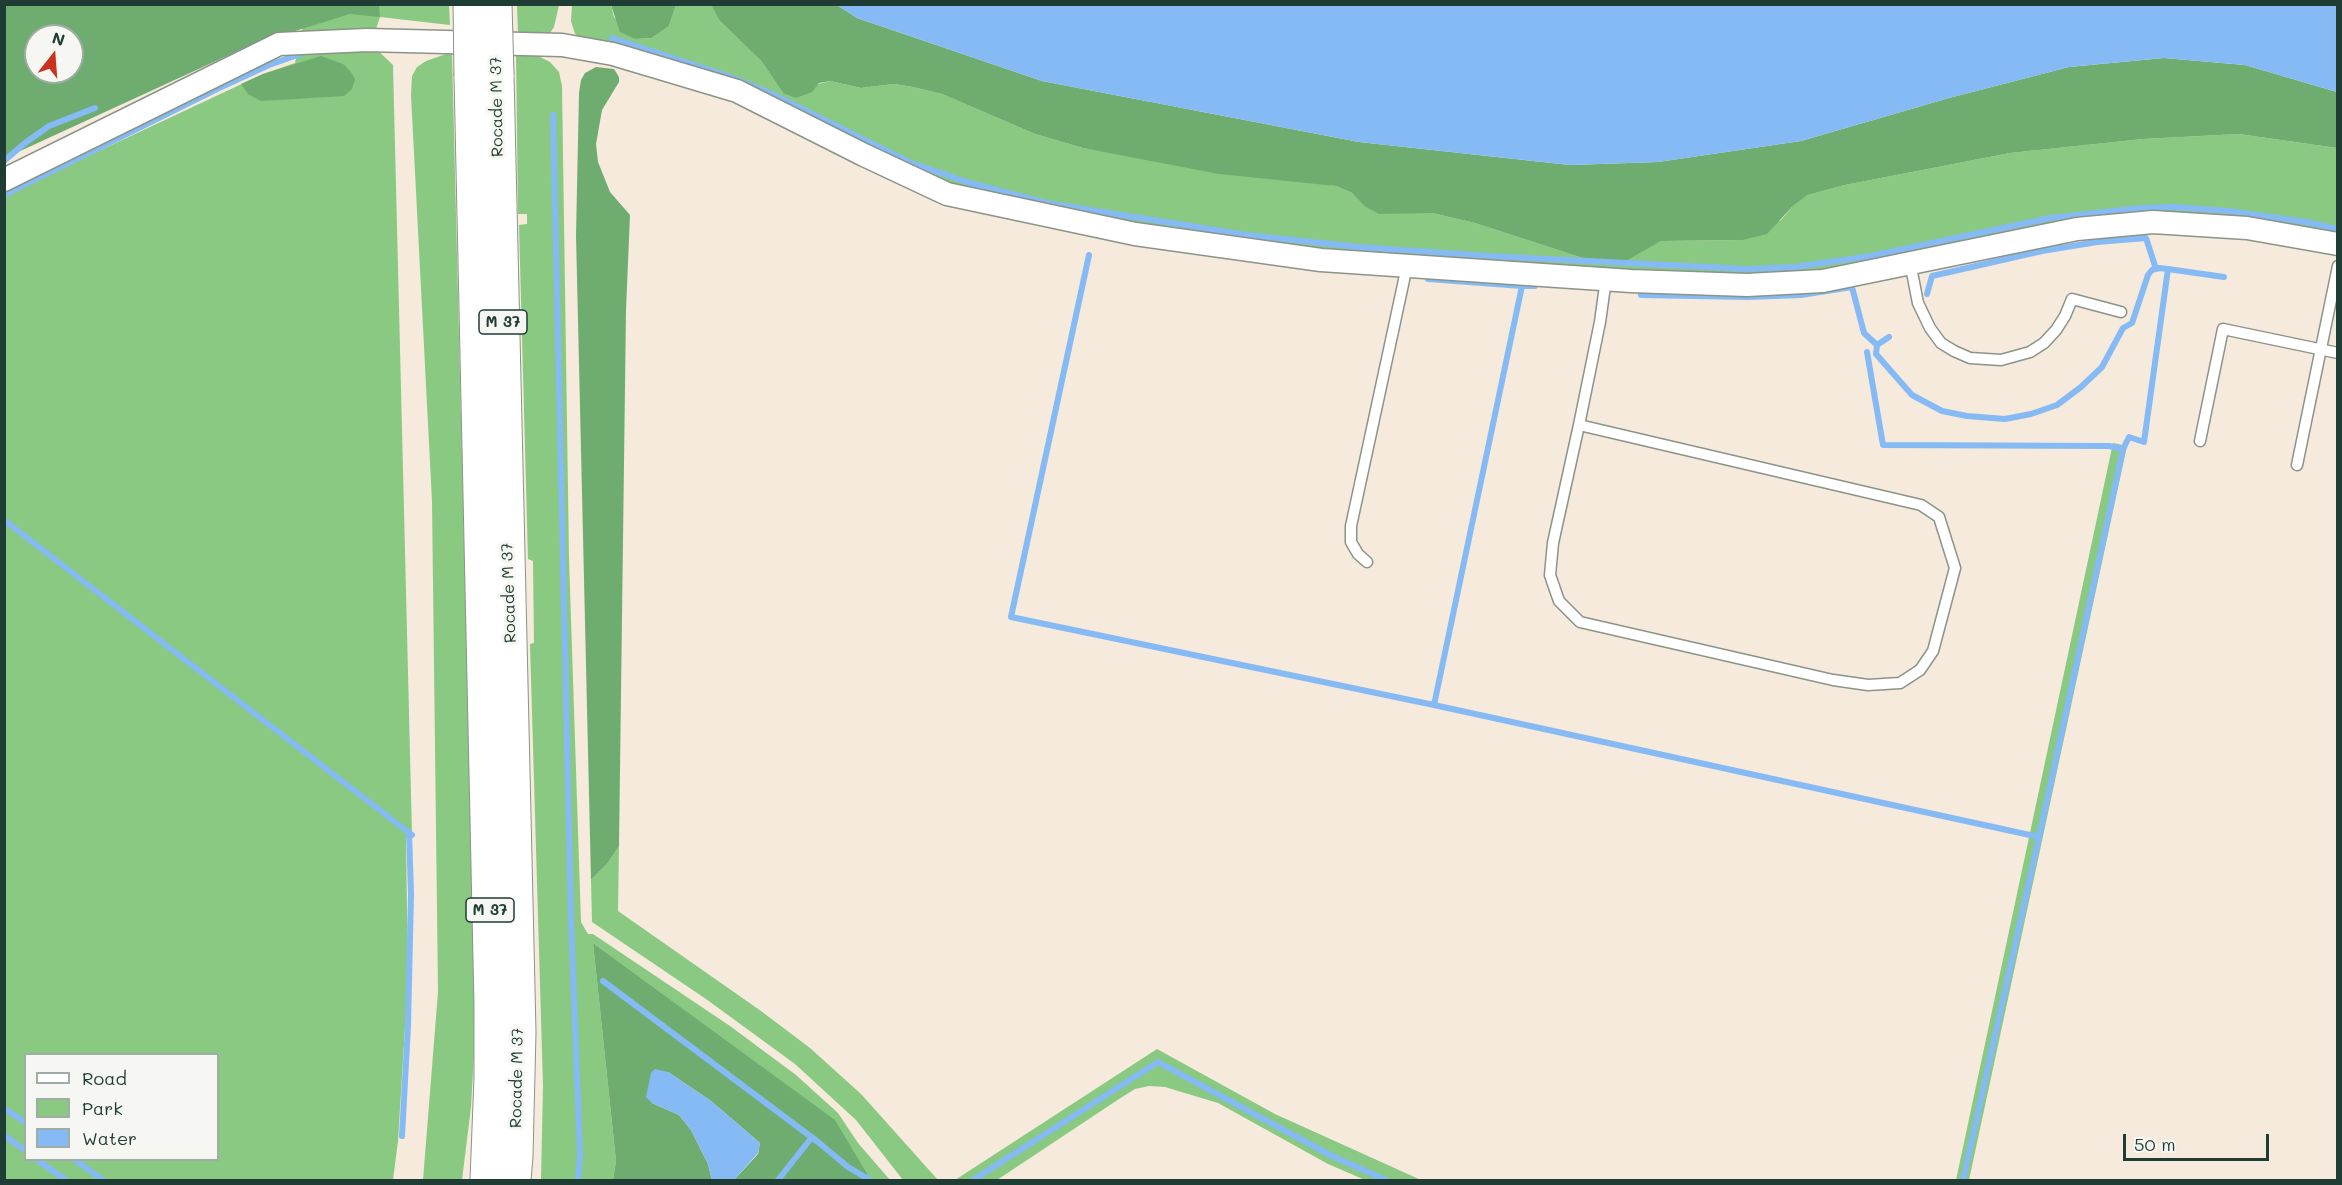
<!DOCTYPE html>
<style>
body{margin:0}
#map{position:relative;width:2342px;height:1185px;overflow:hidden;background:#f5eadb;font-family:Mali,sans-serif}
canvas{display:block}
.frame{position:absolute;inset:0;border:6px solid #1f3d34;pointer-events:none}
.legend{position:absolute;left:24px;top:1053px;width:195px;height:108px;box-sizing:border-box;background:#f6f6f2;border:2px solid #a0aca6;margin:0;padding:8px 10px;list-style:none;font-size:18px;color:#1f3d34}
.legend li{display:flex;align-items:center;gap:12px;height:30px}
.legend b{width:30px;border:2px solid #a0aca6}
.north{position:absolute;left:24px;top:24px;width:60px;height:60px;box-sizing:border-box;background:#f6f6f2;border:2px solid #a0aca6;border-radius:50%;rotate:17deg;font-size:16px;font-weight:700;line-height:24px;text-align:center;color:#1f3d34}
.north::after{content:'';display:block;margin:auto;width:21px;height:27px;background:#c8321e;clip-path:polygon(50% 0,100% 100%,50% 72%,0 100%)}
.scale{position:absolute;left:2123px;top:1134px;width:146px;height:27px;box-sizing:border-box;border:3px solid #1f3d34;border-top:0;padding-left:8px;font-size:18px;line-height:21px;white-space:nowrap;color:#1f3d34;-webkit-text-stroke:4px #f6f6f2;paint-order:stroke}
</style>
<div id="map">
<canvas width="2342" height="1185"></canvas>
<div class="frame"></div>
<ul class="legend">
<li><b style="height:8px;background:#fff"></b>Road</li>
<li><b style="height:16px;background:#89c981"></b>Park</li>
<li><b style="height:16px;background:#85baf4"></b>Water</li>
</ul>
<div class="north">N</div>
<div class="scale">50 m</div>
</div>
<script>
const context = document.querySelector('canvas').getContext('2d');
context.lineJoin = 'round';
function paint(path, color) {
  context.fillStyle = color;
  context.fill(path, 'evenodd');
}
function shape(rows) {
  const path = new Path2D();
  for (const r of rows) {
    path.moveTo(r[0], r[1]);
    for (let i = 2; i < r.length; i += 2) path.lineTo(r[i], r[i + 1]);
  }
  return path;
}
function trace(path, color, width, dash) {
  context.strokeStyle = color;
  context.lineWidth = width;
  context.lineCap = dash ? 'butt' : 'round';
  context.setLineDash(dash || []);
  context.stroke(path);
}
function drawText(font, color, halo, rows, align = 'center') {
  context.font = font + ' Mali,sans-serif';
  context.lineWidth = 6;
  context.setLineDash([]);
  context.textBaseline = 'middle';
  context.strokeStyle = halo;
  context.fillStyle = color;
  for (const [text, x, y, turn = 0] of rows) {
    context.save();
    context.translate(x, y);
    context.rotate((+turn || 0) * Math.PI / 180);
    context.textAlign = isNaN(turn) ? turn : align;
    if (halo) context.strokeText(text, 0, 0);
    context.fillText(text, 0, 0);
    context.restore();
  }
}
const green = shape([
 [311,5,449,5,450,25,380,17,371,44,393,65,412,835,412,842,406,838,408,979,398,1141,393,1180,5,1180,5,195,263,74,295,63,302,30],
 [26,1054,218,1054,218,1160,26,1160],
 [517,5,559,5,554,27,550,33,543,35,518,34],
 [572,5,611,5,614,17,635,39,652,38,669,26,676,5,711,5,719,20,762,62,783,93,830,81,861,88,894,84,913,87,942,94,1035,134,1083,148,1336,186,1352,193,1364,206,1406,212,1432,213,1475,223,1604,265,1661,241,1743,240,1781,220,1792,207,1806,195,1845,185,2010,153,2143,139,2239,134,2337,148,2337,235,2171,216,1826,273,1779,277,1330,256,1187,234,950,184,581,39,575,34,571,21],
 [452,52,474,947,474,1054,471,1107,462,1180,423,1180,438,992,432,501,411,95,412,76,417,67,426,61],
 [516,53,532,53,550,62,559,72,562,86,569,558,581,922,588,934,593,934,730,1026,796,1075,838,1113,858,1143,890,1180,871,1180,834,1120,593,943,616,1161,613,1180,541,1180,543,1086,530,644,534,643,533,561,528,559,519,225,527,224,527,214,518,214],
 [2113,443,2127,446,1969,1180,1956,1180],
 [619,846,618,911,761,1011,810,1048,861,1094,938,1180,903,1180,856,1120,795,1064,706,999,592,922,591,880,607,864],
 [1157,1049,1275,1114,1421,1180,1365,1180,1328,1164,1218,1103,1165,1087,1149,1086,1135,1089,1119,1099,997,1180,955,1180]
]);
const forest = shape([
 [5,5,379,5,380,17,350,14,253,44,5,158],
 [36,36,72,36,72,72,36,72],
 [611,5,611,4,676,5,669,26,652,38,635,39,620,32],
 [711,5,837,5,857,18,1042,81,1359,142,1570,165,1658,162,1801,141,1949,98,2069,67,2164,58,2245,65,2337,92,2337,148,2239,134,2143,139,2010,153,1845,185,1807,195,1792,207,1767,234,1743,240,1661,241,1622,263,1604,265,1475,223,1432,213,1379,214,1364,206,1352,193,1336,186,1219,174,1083,148,1035,134,942,94,913,87,894,84,861,88,830,81,819,83,812,92,796,98,783,93,762,62,719,20],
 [321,56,343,64,351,72,355,79,352,89,344,96,261,101,248,94,241,84,263,74],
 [596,67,614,69,619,77,619,82,602,110,596,144,598,162,610,192,630,215,626,310,619,846,607,864,591,880,576,235,579,93,581,80,585,73],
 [593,943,835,1120,871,1180,734,1180,758,1154,760,1143,711,1101,668,1072,652,1103,679,1115,691,1130,708,1164,712,1180,613,1180,616,1161]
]);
const water = shape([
 [837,5,2337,5,2337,92,2245,65,2164,58,2069,67,1949,98,1801,141,1658,162,1570,165,1359,142,1042,81,857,18],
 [655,1069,668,1072,711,1101,760,1143,758,1153,734,1180,712,1180,708,1164,691,1130,679,1115,652,1103,646,1097,651,1073]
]);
const stream = shape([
 [612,38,731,77,770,93,909,162,970,183,1047,203,1247,235,1359,247,1488,256,1747,269,1794,267,1871,256,2050,218,2141,208,2175,207,2229,211,2306,222,2338,229],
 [553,115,571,920,580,1155,578,1180],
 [4,161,25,143,49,126,95,108],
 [4,195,219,88,269,65,306,52],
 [1089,255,1011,617,1434,705,2039,837,1963,1180],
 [2168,269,2224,277],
 [1428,279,1522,286,1434,705],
 [1522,286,1535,286],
 [1927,294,1932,276,2042,251,2097,242,2146,238,2156,269],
 [1641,295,1748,297,1801,295,1852,287,1864,333,1877,345],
 [1889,337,1877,345,1876,354,1912,395,1942,411,1967,416,2005,419,2031,414,2057,405,2081,387,2102,367,2123,328,2132,323,2148,275,2152,270,2159,268,2168,269,2144,442,2129,437,2123,449,2039,837],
 [1867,352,1883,445,2109,446,2123,449],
 [4,520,412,835],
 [603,981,818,1142,848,1167,870,1180],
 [4,1108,26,1123],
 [4,1135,26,1151],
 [402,1136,408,1026,411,894,409,832],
 [37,1160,66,1180],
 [75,1160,103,1180],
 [778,1180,812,1137],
 [973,1180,1158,1062,1332,1156,1386,1180]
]);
const lane = shape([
 [1910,262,1918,303,1930,328,1941,343,1954,351,1970,358,2001,360,2030,352,2044,343,2056,330,2065,316,2072,299,2121,312],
 [1579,425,1921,505,1939,517,1955,568,1933,651,1920,670,1900,683,1868,685,1833,680,1580,622,1559,601,1550,575,1553,543,1579,425,1600,322,1606,279],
 [2200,441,2223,329,2338,353],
 [2297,465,2338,266],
 [1367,562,1358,554,1351,542,1351,526,1407,266]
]);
const street = shape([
 [4,180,279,44,367,40,562,45,613,54,737,91,864,155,947,194,1135,234,1321,260,1631,281,1747,285,1823,281,2077,229,2153,222,2247,228,2338,244]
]);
const highway = shape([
 [497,75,519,1032,516,1156,514,1180],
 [471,76,491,1005,491,1078,487,1180]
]);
const highwayBridge = shape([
 [470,4,471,76],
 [495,4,497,75]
]);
const shields = [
 [503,322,48],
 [490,910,48]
];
const shieldNames = [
 ["M 37",503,322],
 ["M 37",490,910]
];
const streetNames = [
 ["Rocade M 37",497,107,-91],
 ["Rocade M 37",509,593,-92],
 ["Rocade M 37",517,1078,-89]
];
paint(green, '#89c981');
paint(forest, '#6ead6f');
paint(water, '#85baf4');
trace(stream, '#85baf4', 6);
trace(lane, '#8a9488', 13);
trace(street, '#8a9488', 25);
trace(highway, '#8a9488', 35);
trace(lane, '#fff', 10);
trace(street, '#fff', 22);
trace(highway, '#fff', 33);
trace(highwayBridge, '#8a9488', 35, []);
trace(highwayBridge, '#fff', 33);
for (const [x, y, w] of shields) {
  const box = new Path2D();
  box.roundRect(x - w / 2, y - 12, w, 24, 4.5);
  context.fillStyle = '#f6f6f2';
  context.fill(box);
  trace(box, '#1f3d34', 1.5);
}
drawText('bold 15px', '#1f3d34', null, shieldNames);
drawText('16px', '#1f3d34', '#f6f6f2', streetNames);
</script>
